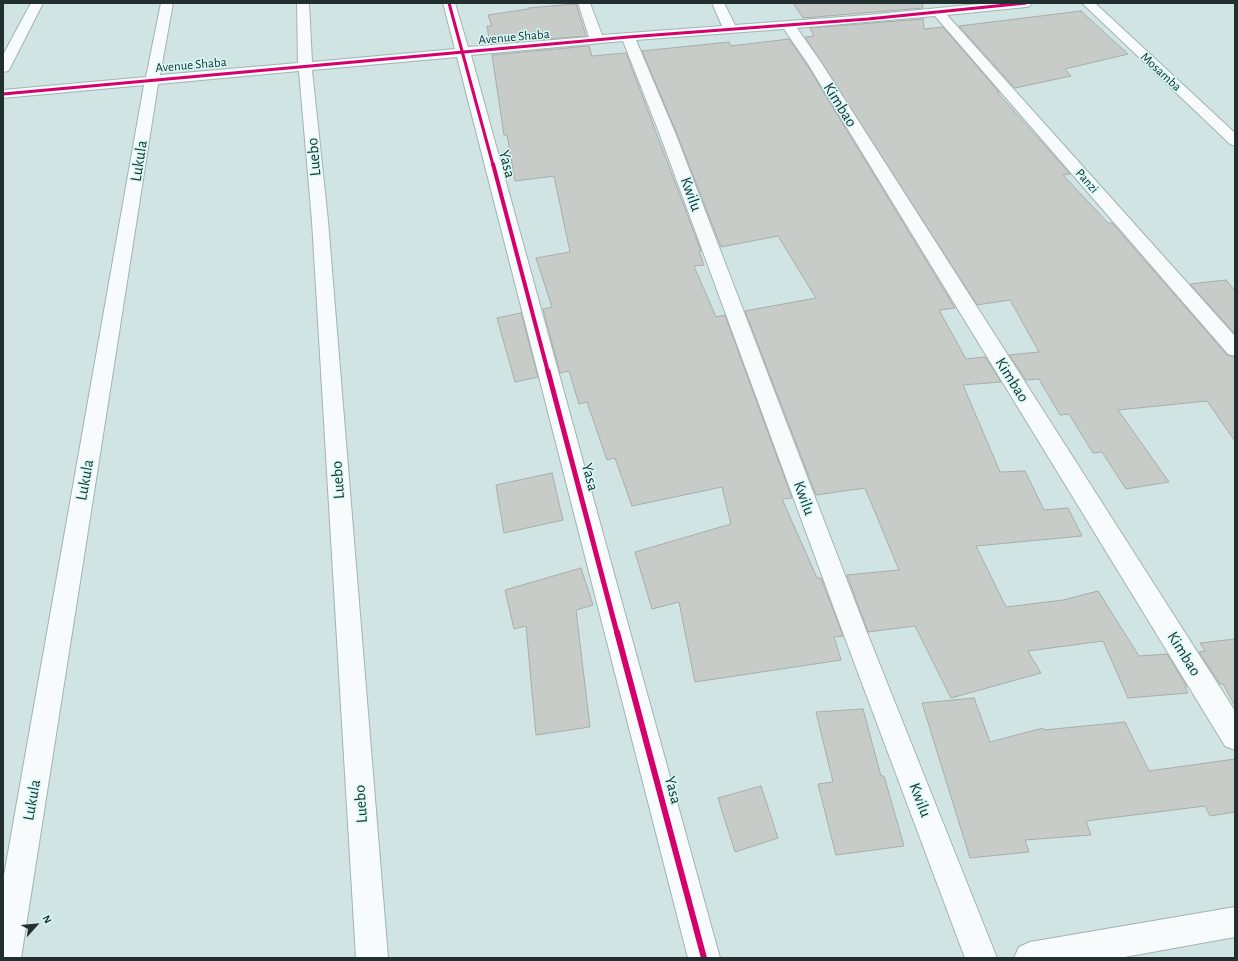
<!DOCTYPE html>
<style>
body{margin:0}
#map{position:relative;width:1238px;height:961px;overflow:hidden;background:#cfe4e3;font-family:"Alegreya Sans",sans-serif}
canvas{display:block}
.frame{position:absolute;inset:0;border:4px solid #21302f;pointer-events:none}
.north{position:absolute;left:16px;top:905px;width:40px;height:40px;-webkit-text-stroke:3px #d4faf8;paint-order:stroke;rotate:63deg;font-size:11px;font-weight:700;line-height:16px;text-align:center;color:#21302f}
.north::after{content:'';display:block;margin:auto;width:14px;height:18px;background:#21302f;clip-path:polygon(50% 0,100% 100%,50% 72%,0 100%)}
</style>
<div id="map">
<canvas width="1238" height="961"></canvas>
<div class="frame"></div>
<div class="north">N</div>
</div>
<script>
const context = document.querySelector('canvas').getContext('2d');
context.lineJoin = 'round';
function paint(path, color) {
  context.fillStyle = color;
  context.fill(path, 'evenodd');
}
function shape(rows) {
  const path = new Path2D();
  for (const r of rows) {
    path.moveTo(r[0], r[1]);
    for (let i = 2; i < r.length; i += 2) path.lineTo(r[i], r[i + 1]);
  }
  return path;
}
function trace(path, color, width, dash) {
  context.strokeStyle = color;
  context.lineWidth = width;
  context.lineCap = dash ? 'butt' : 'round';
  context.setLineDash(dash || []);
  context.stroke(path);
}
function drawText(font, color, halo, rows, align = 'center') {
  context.font = font + ' "Alegreya Sans",sans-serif';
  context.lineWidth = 3;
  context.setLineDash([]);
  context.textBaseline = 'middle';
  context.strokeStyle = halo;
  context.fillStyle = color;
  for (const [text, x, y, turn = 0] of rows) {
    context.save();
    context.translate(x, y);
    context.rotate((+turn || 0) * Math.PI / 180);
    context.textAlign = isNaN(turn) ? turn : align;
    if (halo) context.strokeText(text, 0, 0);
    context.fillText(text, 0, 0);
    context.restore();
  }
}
const building = shape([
 [793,3,922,3,923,8,803,18,793,3],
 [576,4,586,36,490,44,487,26,492,26,488,15,528,9,528,8,576,4],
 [1081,11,1128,54,1065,69,1071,76,1015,88,959,26,1081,11],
 [923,19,924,29,943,27,999,92,997,92,1070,174,1063,175,1108,223,1112,223,1227,355,1235,357,1235,441,1207,401,1118,410,1169,482,1126,489,1102,452,1093,453,1069,414,1060,415,1039,379,1026,380,1009,355,1039,352,1010,300,977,305,805,37,814,36,810,28,923,19],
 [789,39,807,65,955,308,939,310,966,359,985,357,1001,382,963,385,1000,472,1025,471,1044,510,1068,508,1082,536,976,546,1006,607,1063,600,1098,591,1139,656,1167,654,1187,687,1185,687,1188,693,1128,698,1103,641,1028,651,1041,673,951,698,915,626,868,632,847,575,899,570,865,488,816,495,745,311,816,298,778,236,721,247,677,134,642,51,729,42,731,46,789,39],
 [589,46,592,56,626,53,701,251,699,251,704,265,694,266,716,317,725,315,792,498,782,499,817,578,821,578,843,636,834,637,841,660,695,682,679,602,652,609,635,552,731,524,722,487,632,506,615,458,607,460,587,402,579,404,569,371,560,373,543,309,552,307,536,258,570,252,554,176,515,181,507,135,504,135,492,55,589,46],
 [1226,280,1235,291,1235,334,1190,284,1226,280],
 [521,313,538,377,515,382,497,318,521,313],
 [552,473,563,520,504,533,496,485,552,473],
 [581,568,593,605,576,610,590,727,536,735,526,626,514,629,505,590,581,568],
 [1235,639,1235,706,1223,684,1220,684,1199,652,1205,651,1200,643,1235,639],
 [974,698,990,742,1043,728,1044,730,1125,722,1149,771,1235,759,1235,812,1210,816,1205,806,1086,821,1091,835,1025,840,1029,852,970,858,922,703,974,698],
 [863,709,881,776,884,776,904,846,836,855,818,784,833,782,816,712,863,709],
 [761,786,778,838,735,852,718,798,761,786]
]);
const minor = shape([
 [31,3,43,3,10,68,8,71,3,72,3,55,31,3],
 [161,3,173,3,160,75,298,63,297,3,309,3,312,62,455,49,443,3,455,3,468,47,589,37,578,3,590,3,602,35,722,26,712,3,724,3,735,25,868,15,989,3,1032,3,1030,6,1026,7,947,15,1235,336,1235,356,1228,354,935,16,797,28,822,64,1235,711,1235,750,1225,746,808,64,784,29,636,40,676,135,866,630,997,958,965,958,842,630,660,135,623,41,471,55,720,958,688,958,457,57,312,70,328,221,388,958,356,958,312,221,299,71,158,84,21,958,3,958,3,881,144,85,3,98,3,90,146,77,161,3],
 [1082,3,1095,3,1235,133,1235,146,1230,144,1082,3],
 [1235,907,1235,937,1119,958,1014,958,1019,947,1030,942,1235,907]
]);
const cyclewayFar3 = shape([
 [449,3,493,165],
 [3,94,628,37,868,19,1026,3]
]);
const cyclewayFar2 = shape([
 [493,164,548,372]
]);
const cyclewayFar1 = shape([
 [548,371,617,633]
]);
const cycleway = shape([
 [617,632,704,958]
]);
const farStreetnames = [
 ["Avenue Shaba",514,37,-5],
 ["Avenue Shaba",191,65,-5],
 ["Mosamba",1161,72,43],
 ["Panzi",1087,181,49]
];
const streetNames = [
 ["Kimbao",840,105,58],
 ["Luebo",314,157,-95],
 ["Lukula",139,161,-81],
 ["Yasa",507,164,75],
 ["Kwilu",691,194,70],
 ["Kimbao",1012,380,58],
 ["Yasa",590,477,75],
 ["Lukula",85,480,-80],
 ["Luebo",338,480,-94],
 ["Kwilu",804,498,70],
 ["Kimbao",1184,654,58],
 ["Yasa",673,790,75],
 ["Lukula",32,800,-80],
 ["Kwilu",920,800,69],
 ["Luebo",361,804,-94]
];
paint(building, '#c7ccc8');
trace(building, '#a7ada8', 1);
trace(minor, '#a2b3b2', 2);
paint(minor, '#f8fbfb');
trace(cyclewayFar3, '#d6006c', 3);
trace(cyclewayFar2, '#d6006c', 4);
trace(cyclewayFar1, '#d6006c', 5);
trace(cycleway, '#d6006c', 6);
drawText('13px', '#21302f', '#d4faf8', farStreetnames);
drawText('16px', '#21302f', '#d4faf8', streetNames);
</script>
